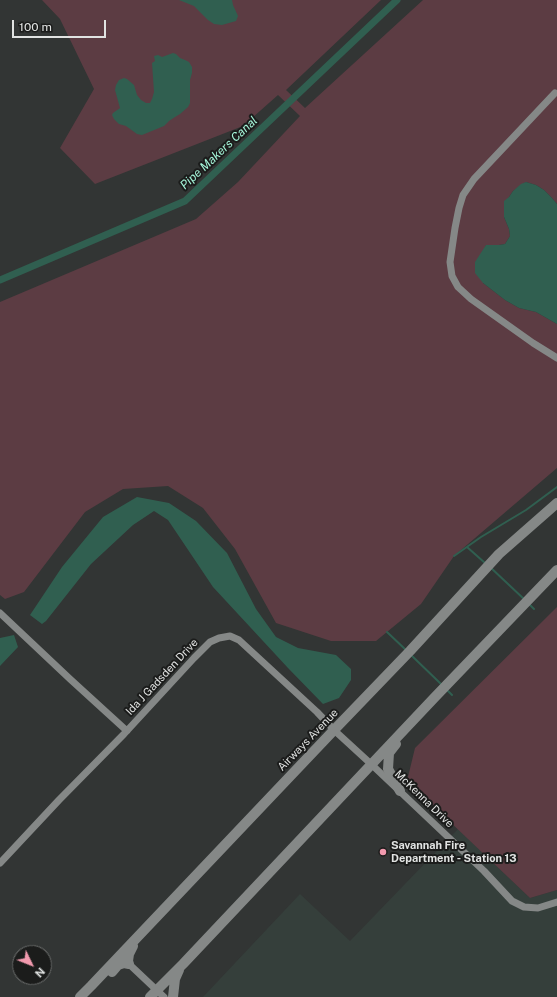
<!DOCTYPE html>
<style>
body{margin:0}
#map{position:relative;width:557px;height:997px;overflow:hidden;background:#323534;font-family:"Public Sans",sans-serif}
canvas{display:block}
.north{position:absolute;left:12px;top:945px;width:40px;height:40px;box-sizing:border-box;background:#1b1c1b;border:1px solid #6a6c6b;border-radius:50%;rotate:133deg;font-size:11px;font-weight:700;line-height:16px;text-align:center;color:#e1e3e2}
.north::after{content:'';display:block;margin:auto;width:14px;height:18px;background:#f29aae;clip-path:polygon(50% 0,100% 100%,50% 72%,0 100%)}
.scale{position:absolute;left:12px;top:20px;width:94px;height:18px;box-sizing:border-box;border:2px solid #e1e3e2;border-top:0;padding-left:5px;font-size:12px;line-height:14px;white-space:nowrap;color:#e1e3e2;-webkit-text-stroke:3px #1b1c1b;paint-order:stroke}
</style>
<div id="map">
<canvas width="557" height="997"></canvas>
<div class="north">N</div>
<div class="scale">100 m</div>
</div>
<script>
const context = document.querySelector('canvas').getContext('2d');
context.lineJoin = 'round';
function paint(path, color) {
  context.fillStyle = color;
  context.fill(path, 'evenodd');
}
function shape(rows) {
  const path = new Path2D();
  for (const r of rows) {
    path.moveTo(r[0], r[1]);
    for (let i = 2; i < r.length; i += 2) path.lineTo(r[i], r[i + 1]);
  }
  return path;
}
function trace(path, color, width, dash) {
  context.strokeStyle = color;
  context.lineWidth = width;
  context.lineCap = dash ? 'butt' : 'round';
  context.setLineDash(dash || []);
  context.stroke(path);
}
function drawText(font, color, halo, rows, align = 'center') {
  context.font = font + ' "Public Sans",sans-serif';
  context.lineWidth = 4;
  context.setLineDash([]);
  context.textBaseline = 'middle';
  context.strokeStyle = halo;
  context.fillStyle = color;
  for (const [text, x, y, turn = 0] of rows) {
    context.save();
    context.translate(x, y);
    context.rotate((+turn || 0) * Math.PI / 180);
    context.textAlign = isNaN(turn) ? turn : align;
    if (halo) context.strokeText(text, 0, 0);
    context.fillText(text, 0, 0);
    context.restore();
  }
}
const built = shape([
 [458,829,530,898,557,890,557,997,203,997,300,894,350,941]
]);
const green = shape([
 [42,0,381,0,286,90,305,108,423,0,557,0,557,204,552,198,544,190,536,185,526,182,513,191,509,197,504,217,509,229,510,236,505,244,499,245,486,245,483,283,505,300,519,308,536,312,557,324,557,468,454,556,421,604,376,641,331,641,276,623,235,549,203,508,168,486,123,489,85,512,24,592,5,599,0,595,0,302,196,219,238,182,300,116,278,95,243,126,95,184,60,148,94,89,60,19],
 [557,607,557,890,530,898,407,781,415,748]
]);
const water = shape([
 [179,0,232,0,233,5,238,16,236,21,222,25,214,24,208,20,194,6],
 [173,53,176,54,180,58,185,60,189,62,192,67,192,73,190,80,190,103,188,107,180,114,175,117,169,121,164,126,142,135,137,134,126,126,119,124,114,119,112,115,113,113,120,108,115,90,116,85,119,80,124,78,127,79,134,85,137,95,141,100,146,103,150,103,152,99,154,92,152,63,155,61,154,56,158,55,162,57],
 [526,182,536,185,544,190,552,198,557,204,557,324,536,312,519,308,505,300,483,283,475,273,475,262,486,245,499,245,505,244,510,236,509,229,504,217,504,201,509,197,513,191,521,184],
 [137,497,169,503,196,521,227,553,256,609,276,637,298,648,336,655,351,669,351,680,339,698,323,704,288,668,213,587,168,520,154,511,133,525,91,564,46,621,42,624,30,615,62,567,103,517],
 [14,635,18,647,0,666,0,638]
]);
const stream = shape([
 [467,547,485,563],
 [454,556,481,537,526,510,557,487],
 [490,567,525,600],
 [529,604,534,609],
 [387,632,407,651],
 [411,655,441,684],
 [446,689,452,695]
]);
const canal = shape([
 [0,280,185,201,397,0]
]);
const street = shape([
 [555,93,474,179,463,195,459,208,455,228,450,262,452,276,458,287,471,299,533,343,557,358],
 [0,613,70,679,127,731],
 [0,863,59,800,124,734,194,658,210,642,219,638,230,636,239,640,317,712,334,730,371,764,484,871,512,901,524,907,538,908,557,902],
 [129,964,164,997]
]);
const secondary = shape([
 [396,744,389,753,388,769,400,791],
 [112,972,118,965,124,963,129,964,128,961,129,954,133,946],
 [80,997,91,986,334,730,410,651,499,554,557,503],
 [150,997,183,964,435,697,557,570],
 [173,997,175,979,179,970]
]);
const markers = [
 [383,852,4,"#f29aae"]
];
const streetNames = [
 ["Ida J Gadsden Drive",162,677,-47],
 ["Airways Avenue",308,740,-46],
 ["McKenna Drive",424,799,44]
];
const poiNames = [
 ["Savannah Fire",391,846],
 ["Department - Station 13",391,859]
];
const waterNames = [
 ["Pipe Makers Canal",219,153,-43]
];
paint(built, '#353f3b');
paint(green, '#5c3c43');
paint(water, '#305f50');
trace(stream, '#305f50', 2);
trace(canal, '#305f50', 7);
trace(street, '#858887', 7);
trace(secondary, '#858887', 10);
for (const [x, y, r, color] of markers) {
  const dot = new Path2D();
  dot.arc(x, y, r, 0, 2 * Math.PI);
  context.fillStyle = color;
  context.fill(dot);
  trace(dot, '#1b1c1b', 1.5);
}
drawText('11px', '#e1e3e2', '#1b1c1b', streetNames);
drawText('bold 11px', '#e1e3e2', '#1b1c1b', poiNames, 'left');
drawText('italic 12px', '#a4f4d8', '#1b1c1b', waterNames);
</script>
